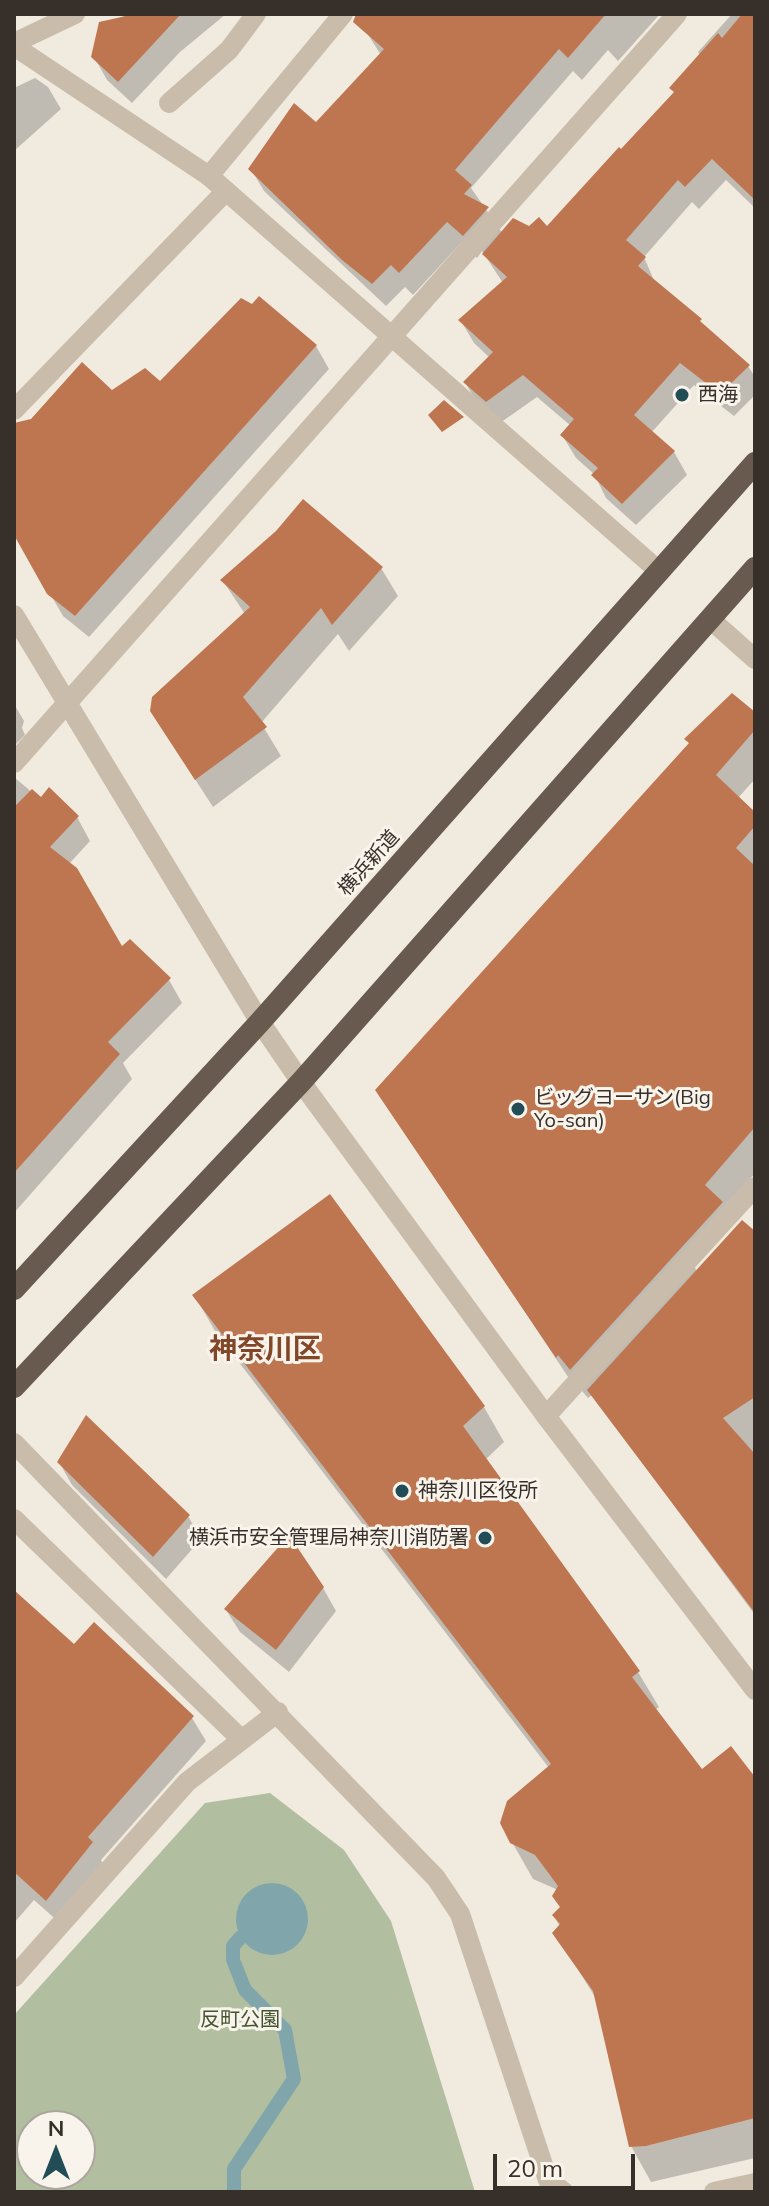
<!DOCTYPE html>
<meta charset="utf-8">
<style>
body{margin:0}
#map{position:relative;width:769px;height:2206px;overflow:hidden;background:#f1eadf;font-family:Mulish,sans-serif}
canvas{display:block}
.frame{position:absolute;inset:0;border:16px solid #372f2a;pointer-events:none}
.north{position:absolute;left:16px;top:2110px;width:80px;height:80px;box-sizing:border-box;background:#f9f4eb;border:2px solid #aba59e;border-radius:50%;rotate:0deg;font-size:22px;font-weight:700;line-height:32px;text-align:center;color:#372f2a}
.north::after{content:'';display:block;margin:auto;width:28px;height:36px;background:#224d56;clip-path:polygon(50% 0,100% 100%,50% 72%,0 100%)}
.scale{position:absolute;left:493px;top:2154px;width:142px;height:36px;box-sizing:border-box;border:4px solid #372f2a;border-top:0;padding-left:10px;font-size:24px;line-height:28px;white-space:nowrap;color:#372f2a;-webkit-text-stroke:6px #f9f4eb;paint-order:stroke}
</style>
<div id="map">
<canvas width="769" height="2206"></canvas>
<div class="frame"></div>
<div class="north">N</div>
<div class="scale">20 m</div>
</div>
<script>
const context = document.querySelector('canvas').getContext('2d');
context.lineJoin = 'round';
function paint(path, color) {
  context.fillStyle = color;
  context.fill(path, 'evenodd');
}
function shape(rows) {
  const path = new Path2D();
  for (const r of rows) {
    if (r.length === 3) {
      path.moveTo(r[0] + r[2], r[1]);
      path.arc(r[0], r[1], r[2], 0, 2 * Math.PI);
      continue;
    }
    path.moveTo(r[0], r[1]);
    for (let i = 2; i < r.length; i += 2) path.lineTo(r[i], r[i + 1]);
  }
  return path;
}
function trace(path, color, width, dash) {
  context.strokeStyle = color;
  context.lineWidth = width;
  context.lineCap = dash ? 'butt' : 'round';
  context.setLineDash(dash || []);
  context.stroke(path);
}
function drawText(font, color, halo, rows, align = 'center') {
  context.font = font + ' Mulish,"Noto Sans JP",sans-serif';
  context.lineWidth = 6;
  context.setLineDash([]);
  context.textBaseline = 'middle';
  context.strokeStyle = halo;
  context.fillStyle = color;
  for (const [text, x, y, turn = 0] of rows) {
    context.save();
    context.translate(x, y);
    context.rotate((+turn || 0) * Math.PI / 180);
    context.textAlign = isNaN(turn) ? turn : align;
    if (halo) context.strokeText(text, 0, 0);
    context.fillText(text, 0, 0);
    context.restore();
  }
}
const green = shape([
 [270,1793,344,1850,391,1921,475,2192,14,2192,14,2015,205,1803],
 [32,2126,80,2126,80,2174,32,2174]
]);
const water = shape([
 [272,1919,36]
]);
const shadow = shape([
 [122,14,226,14,180,52,132,103,107,80,94,57,124,19],
 [381,14,660,14,618,61,608,50,582,80,573,71,471,188,503,234,547,229,675,94,700,56,698,52,732,14,755,14,755,208,726,180,699,209,692,202,644,257,655,283,748,366,755,377,755,395,734,416,694,385,651,433,674,452,687,475,636,525,606,498,594,474,576,458,562,435,571,426,537,397,500,423,478,405,465,382,490,358,474,343,461,321,503,283,482,251,477,258,461,243,413,295,405,287,386,306,264,191,251,169,316,124,381,55,367,33],
 [35,78,48,87,61,109,14,151,14,88],
 [316,346,329,369,89,637,63,616,14,531,14,425,160,384],
 [381,568,398,596,349,651,338,634,261,723,281,756,213,807,169,739,245,614,223,581],
 [14,704,24,721,22,728,25,735,14,746],
 [755,715,755,779,738,798,755,814,755,1173,687,1254,698,1273,755,1234,755,1615,592,1395,588,1398,576,1384,574,1386,378,1090,690,745,687,739],
 [14,777,41,800,77,817,90,841,69,864,121,949,169,980,182,1003,123,1063,132,1079,14,1213],
 [195,1296,484,1407,504,1442,485,1460,638,1672,659,1707,655,1710,702,1772,755,1781,755,2158,651,2182,631,2146,597,2000,555,1933,560,1927,554,1916,561,1908,558,1890,533,1879,512,1842,549,1768,215,1331],
 [59,1462,188,1516,201,1539,166,1579,72,1485],
 [323,1588,336,1611,289,1672,240,1632,226,1610],
 [14,1593,74,1647,192,1718,206,1741,101,1860,105,1867,61,1924,34,1900,14,1923]
]);
const stream = shape([
 [234,2192,234,2169,294,2079,285,2030,245,1990,233,1960,233,1946,241,1937]
]);
const building = shape([
 [135,14,181,14,118,82,91,57,99,22],
 [356,14,606,14,568,58,559,49,455,170,472,185,464,194,489,207,463,236,447,222,399,273,391,265,372,284,342,260,248,169,294,103,316,122,384,49,353,22],
 [742,14,755,14,755,200,712,159,685,187,678,180,626,240,646,257,638,266,702,319,700,321,750,365,720,394,680,363,634,415,675,451,622,504,591,475,598,468,560,435,574,419,523,375,486,402,463,382,493,352,458,320,507,277,482,254,513,218,529,226,539,217,547,226,619,147,621,149,674,92,669,88,718,33,722,38],
 [259,296,317,345,75,616,47,594,14,535,14,423,31,419,82,362,112,390,145,368,160,381,241,298,252,304],
 [444,400,464,417,442,432,428,415],
 [303,499,383,567,332,625,321,608,243,697,267,727,195,780,150,711,152,697,250,607,220,580,276,531],
 [732,693,755,712,755,730,716,775,755,812,755,826,736,848,755,866,755,1127,705,1185,723,1202,570,1370,558,1355,556,1358,375,1090,689,743,684,739],
 [49,787,79,816,50,847,77,868,122,946,130,939,171,978,108,1042,120,1054,14,1173,14,807,32,789,41,797],
 [330,1194,485,1406,463,1426,640,1671,632,1677,702,1769,731,1746,755,1777,755,2118,646,2146,629,2147,593,1991,552,1933,560,1924,552,1915,560,1907,552,1896,558,1886,535,1855,510,1843,500,1823,507,1801,551,1764,192,1295],
 [742,1220,755,1231,755,1397,723,1418,755,1454,755,1613,587,1390],
 [86,1415,190,1515,153,1557,57,1462],
 [289,1535,324,1587,276,1650,224,1609],
 [14,1590,74,1644,94,1622,194,1716,88,1837,93,1842,46,1901,14,1872]
]);
const pedestrian = shape([
 [169,103,229,50,256,14]
]);
const minor = shape([
 [14,43,75,14],
 [209,176,343,14],
 [14,410,226,191],
 [710,619,755,659],
 [546,1416,755,1187],
 [14,1443,436,1878,460,1914,548,2180,564,2192],
 [14,1519,242,1740],
 [14,1977,187,1782,278,1712],
 [714,2192,755,2183]
]);
const tertiary = shape([
 [14,46,209,176,660,572],
 [14,615,260,1022,301,1082,546,1416,755,1690],
 [14,763,677,14]
]);
const trunk = shape([
 [14,1289,260,1022,755,463],
 [14,1387,301,1082,755,568]
]);
const markers = [
 [682,395,8,"#224d56"],
 [518,1109,8,"#224d56"],
 [402,1491,8,"#224d56"],
 [485,1538,8,"#224d56"]
];
const poiNames = [
 ["西海",698,395],
 ["ビッグヨーサン(Big",534,1098],
 ["Yo-san)",534,1121],
 ["神奈川区役所",418,1491],
 ["横浜市安全管理局神奈川消防署",469,1538,"right"]
];
const streetNames = [
 ["横浜新道",369,863,-48]
];
const parkNames = [
 ["反町公園",240,2020]
];
const districtNames = [
 ["神奈川区",265,1350]
];
paint(green, '#b1bfa0');
paint(water, '#80a6ac');
paint(shadow, '#0003');
trace(stream, '#80a6ac', 14);
paint(building, '#be7650');
trace(pedestrian, '#c9bcab', 20);
trace(minor, '#c9bcab', 20);
trace(tertiary, '#c9bcab', 20);
trace(trunk, '#685a4f', 22);
for (const [x, y, r, color] of markers) {
  const dot = new Path2D();
  dot.arc(x, y, r, 0, 2 * Math.PI);
  context.fillStyle = color;
  context.fill(dot);
  trace(dot, '#f9f4eb', 3);
}
drawText('20px', '#372f2a', '#f9f4eb', poiNames, 'left');
drawText('20px', '#372f2a', '#f9f4eb', streetNames);
drawText('20px', '#43542f', '#f9f4eb', parkNames);
drawText('bold 28px', '#814728', '#f9f4eb', districtNames);
</script>
